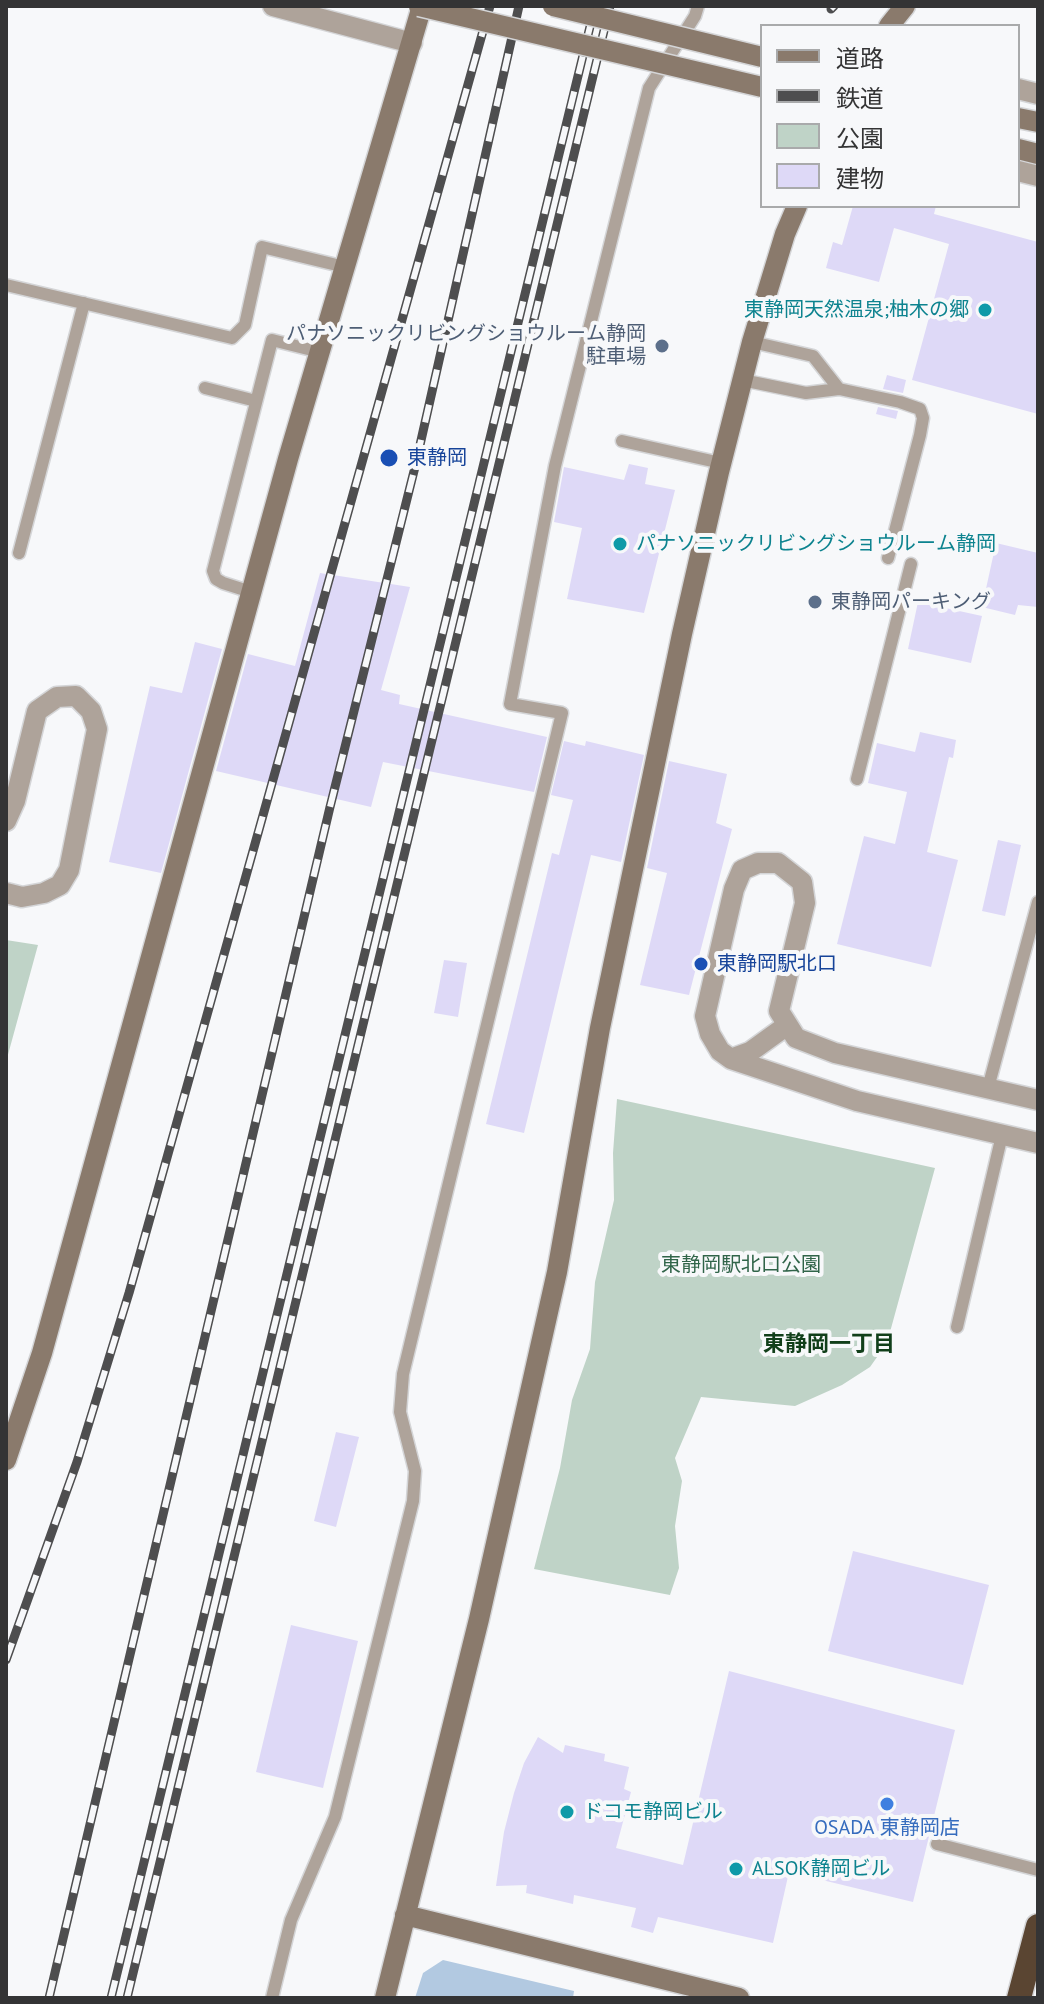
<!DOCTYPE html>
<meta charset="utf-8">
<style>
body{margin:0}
#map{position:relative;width:1044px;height:2004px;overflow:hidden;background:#f7f8fa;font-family:"PT Sans","Noto Sans JP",sans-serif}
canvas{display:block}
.frame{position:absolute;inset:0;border:8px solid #343435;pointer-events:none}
.legend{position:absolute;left:760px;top:24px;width:260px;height:184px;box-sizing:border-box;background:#f7f8fa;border:2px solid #a9aaab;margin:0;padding:10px 14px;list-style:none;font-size:24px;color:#343435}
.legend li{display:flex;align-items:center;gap:16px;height:40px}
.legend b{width:40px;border:2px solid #a9aaab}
</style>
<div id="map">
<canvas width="1044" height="2004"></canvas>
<div class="frame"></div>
<ul class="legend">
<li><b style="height:10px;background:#8a7a6c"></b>道路</li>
<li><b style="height:10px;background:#4e4e4f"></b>鉄道</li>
<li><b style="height:22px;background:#bfd3c7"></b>公園</li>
<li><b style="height:22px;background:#ded9f7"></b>建物</li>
</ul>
</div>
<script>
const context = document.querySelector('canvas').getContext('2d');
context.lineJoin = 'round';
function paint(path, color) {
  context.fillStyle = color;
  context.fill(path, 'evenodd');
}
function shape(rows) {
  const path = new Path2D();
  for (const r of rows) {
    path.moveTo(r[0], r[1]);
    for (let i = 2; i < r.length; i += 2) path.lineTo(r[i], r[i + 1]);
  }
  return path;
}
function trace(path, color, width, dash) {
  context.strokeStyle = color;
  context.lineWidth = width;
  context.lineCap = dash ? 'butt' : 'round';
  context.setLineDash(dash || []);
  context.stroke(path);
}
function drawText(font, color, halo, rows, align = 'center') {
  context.font = font + ' "PT Sans","Noto Sans JP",sans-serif';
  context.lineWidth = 8;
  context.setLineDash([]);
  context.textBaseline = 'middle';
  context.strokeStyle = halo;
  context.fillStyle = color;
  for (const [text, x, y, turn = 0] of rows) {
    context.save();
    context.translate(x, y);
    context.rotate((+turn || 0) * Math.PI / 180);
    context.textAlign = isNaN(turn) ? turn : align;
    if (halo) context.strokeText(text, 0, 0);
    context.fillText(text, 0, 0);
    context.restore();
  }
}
const green = shape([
 [6,940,38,945,6,1062],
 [617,1099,935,1168,887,1343,870,1367,842,1385,795,1406,701,1397,675,1458,682,1481,675,1526,679,1568,670,1595,534,1569,560,1468,572,1400,590,1349,595,1282,614,1200,613,1153]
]);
const water = shape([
 [443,1960,574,1991,573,1998,415,1998,423,1973]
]);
const building = shape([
 [853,206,936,206,934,214,1038,242,1038,414,912,380,949,244,894,228,879,282,826,268,833,242,842,245],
 [887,375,906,380,903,393,883,389],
 [878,407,898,411,896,419,876,414],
 [629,464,648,468,645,484,675,490,644,613,567,599,582,528,554,522,564,467,624,480],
 [996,543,1038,553,1038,607,1018,605,1015,615,982,607],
 [320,573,410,587,381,690,400,695,399,704,547,737,534,792,383,762,371,807,216,771,248,654,295,666],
 [918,602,982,616,971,663,908,649],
 [195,642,222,649,161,873,109,862,150,686,182,693],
 [920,732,956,740,953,758,949,757,927,852,958,860,931,967,837,944,864,836,895,844,907,792,868,783,877,743,915,752],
 [564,741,585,746,586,741,644,755,621,862,591,855,524,1133,486,1124,552,853,559,855,573,800,551,795],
 [669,761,727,774,716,823,732,829,689,995,640,985,667,873,647,868],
 [998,840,1021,845,1005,916,982,911],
 [444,960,467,963,458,1017,434,1013],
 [336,1432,359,1437,336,1527,314,1521],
 [853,1551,989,1585,963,1685,828,1651],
 [291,1625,358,1641,323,1788,256,1772],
 [729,1671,955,1730,913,1902,789,1872,773,1943,658,1917,653,1933,631,1927,636,1908,574,1895,573,1904,526,1893,527,1885,496,1886,504,1832,514,1793,524,1763,538,1737,563,1753,565,1745,605,1754,604,1761,629,1767,624,1789,631,1792,616,1848,683,1865]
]);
const lane = shape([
 [6,285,232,338,245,325,262,247,345,267],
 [752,342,813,356,839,389],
 [742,380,806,393,839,389,900,402,920,409,923,418,920,435,888,558],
 [205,388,256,401],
 [622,441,721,463],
 [19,553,84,303],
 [251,592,223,583,216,579,213,571,272,340,320,352],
 [857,779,911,564],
 [988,1088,1038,902],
 [957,1327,1002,1135],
 [937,1844,1038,1870],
 [272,1998,291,1920,335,1817,413,1501,415,1471,400,1412,403,1374,562,713,510,704,555,466,649,88,695,16,698,6]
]);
const street = shape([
 [273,6,412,43],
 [1018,89,1038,94],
 [1018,171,1038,176],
 [6,821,15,801,37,711,57,697,76,696,91,711,97,729,69,870,60,885,44,893,22,897,6,893],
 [731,1059,750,1052,786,1026],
 [1038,1100,835,1053,796,1038,779,1011,805,903,802,882,778,863,758,863,742,870,734,889,705,1016,710,1034,720,1051,731,1059,857,1101,1038,1143]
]);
const secondary = shape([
 [889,26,905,6],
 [1018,118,1038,122],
 [1018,149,1038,154],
 [6,1460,42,1353,288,459,422,6],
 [405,1915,739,1998],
 [385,1998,479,1619,557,1272,600,1028,682,634,719,472,752,342,785,234,797,206]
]);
const highway = shape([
 [1019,1998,1038,1926]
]);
const rail = shape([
 [831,9,834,6],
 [6,1660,77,1462,129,1293,490,6],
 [49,1998,330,807,415,467,519,6],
 [111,1998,595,6],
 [127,1998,610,6]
]);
const secondaryBridge = shape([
 [419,6,762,87],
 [553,6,762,57]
]);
const markers = [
 [985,310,8,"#0f9aa8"],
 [662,346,8,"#5c6f8a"],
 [389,458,10,"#1a4fb4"],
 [620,544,8,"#0f9aa8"],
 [815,602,8,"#5c6f8a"],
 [701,964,8,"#1a4fb4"],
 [887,1804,8,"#3f7fe0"],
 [567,1812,8,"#0f9aa8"],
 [736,1869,8,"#0f9aa8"]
];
const cultureNames = [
 ["東静岡天然温泉;柚木の郷",969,310,"right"],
 ["パナソニックリビングショウルーム静岡",636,544],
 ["ドコモ静岡ビル",583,1812],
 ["ALSOK静岡ビル",752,1869]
];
const serviceNames = [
 ["パナソニックリビングショウルーム静岡",646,334],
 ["駐車場",646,357],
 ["東静岡パーキング",831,602,"left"]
];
const transitNames = [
 ["東静岡",407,458],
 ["東静岡駅北口",717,964]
];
const parkNames = [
 ["東静岡駅北口公園",741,1265]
];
const shopNames = [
 ["OSADA 東静岡店",887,1828]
];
const neighbourhoodNames = [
 ["東静岡一丁目",829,1345]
];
paint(green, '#bfd3c7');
paint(water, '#b2c9e1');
paint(building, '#ded9f7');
trace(lane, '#d4d5d7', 15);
trace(street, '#d4d5d7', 23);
trace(secondary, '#d4d5d7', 23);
trace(highway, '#d4d5d7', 27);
trace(lane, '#aea39a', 12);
trace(street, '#aea39a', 20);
trace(secondary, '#8a7a6c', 20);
trace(highway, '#5a4532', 24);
trace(rail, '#4e4e4f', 9);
trace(rail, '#f7f8fa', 6, [18]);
trace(secondaryBridge, '#d4d5d7', 23, []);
trace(secondaryBridge, '#8a7a6c', 20);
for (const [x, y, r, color] of markers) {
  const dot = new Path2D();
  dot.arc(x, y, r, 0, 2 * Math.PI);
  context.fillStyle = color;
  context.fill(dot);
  trace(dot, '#f7f8fa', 3);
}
drawText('20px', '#0d838f', '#f7f8fa', cultureNames, 'left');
drawText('20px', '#4e5e75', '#f7f8fa', serviceNames, 'right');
drawText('20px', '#164399', '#f7f8fa', transitNames, 'left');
drawText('20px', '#306449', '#f7f8fa', parkNames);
drawText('20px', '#366cbe', '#f7f8fa', shopNames);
drawText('bold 22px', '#113f1a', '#f7f8fa', neighbourhoodNames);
</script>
